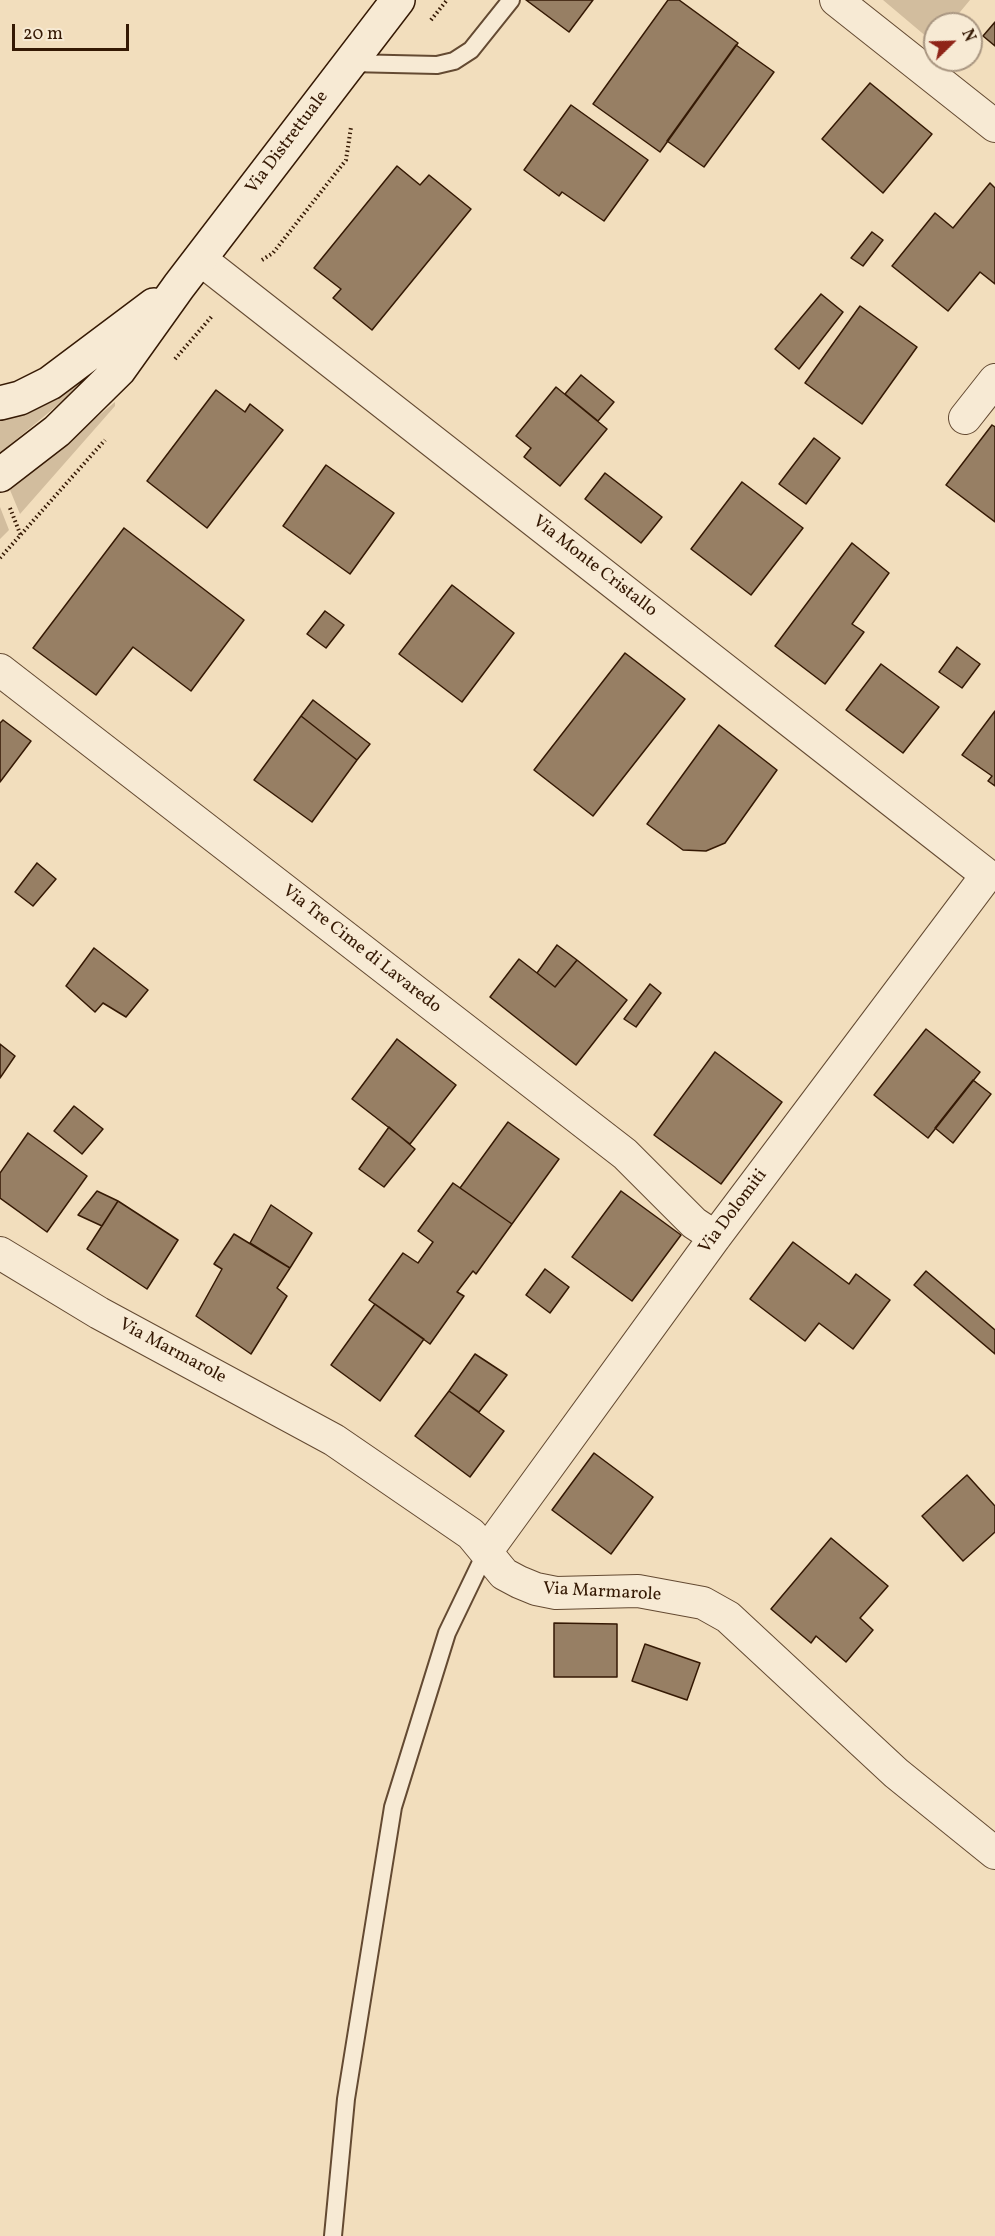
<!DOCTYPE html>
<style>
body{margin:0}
#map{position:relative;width:995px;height:2236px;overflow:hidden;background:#f2debd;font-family:Vollkorn,serif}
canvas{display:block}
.north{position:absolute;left:923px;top:12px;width:60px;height:60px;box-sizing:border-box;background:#f7ead4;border:2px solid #a99681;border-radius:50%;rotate:67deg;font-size:16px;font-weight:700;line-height:24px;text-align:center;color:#351904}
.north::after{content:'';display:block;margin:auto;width:21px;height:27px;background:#8f2418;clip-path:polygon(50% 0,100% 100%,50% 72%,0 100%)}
.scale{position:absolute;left:12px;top:24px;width:117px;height:27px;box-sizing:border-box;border:3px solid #351904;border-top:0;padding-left:8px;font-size:18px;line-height:21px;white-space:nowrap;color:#351904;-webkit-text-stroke:4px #f7ead4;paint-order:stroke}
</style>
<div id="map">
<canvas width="995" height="2236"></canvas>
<div class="north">N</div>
<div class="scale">20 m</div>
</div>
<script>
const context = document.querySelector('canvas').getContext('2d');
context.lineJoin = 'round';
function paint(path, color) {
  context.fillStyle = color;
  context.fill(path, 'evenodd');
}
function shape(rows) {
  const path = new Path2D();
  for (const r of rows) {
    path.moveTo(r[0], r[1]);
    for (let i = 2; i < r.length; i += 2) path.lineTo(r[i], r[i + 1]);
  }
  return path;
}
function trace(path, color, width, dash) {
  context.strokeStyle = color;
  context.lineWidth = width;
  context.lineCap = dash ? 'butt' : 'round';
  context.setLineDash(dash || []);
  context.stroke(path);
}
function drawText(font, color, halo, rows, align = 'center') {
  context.font = font + ' Vollkorn,serif';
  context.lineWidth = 6;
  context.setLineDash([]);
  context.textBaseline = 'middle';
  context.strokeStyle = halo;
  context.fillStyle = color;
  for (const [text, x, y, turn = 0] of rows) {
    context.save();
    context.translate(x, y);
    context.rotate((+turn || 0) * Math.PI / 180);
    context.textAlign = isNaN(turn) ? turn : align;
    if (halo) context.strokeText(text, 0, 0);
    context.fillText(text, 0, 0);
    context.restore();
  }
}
const green = shape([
 [883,0,970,0,950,24,935,24,934,43],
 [80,380,83,380,83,384,0,453,0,421,35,409],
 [115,402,115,406,20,514,10,490],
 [0,507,9,530,0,539]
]);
const building = shape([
 [526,0,593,0,569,32,526,0],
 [668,0,679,0,738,43,660,152,593,104,668,0],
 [995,22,995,46,983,36,995,22],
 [736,45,774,72,704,167,667,141,736,45],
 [870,83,932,134,883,193,822,139,870,83],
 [571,105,648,160,604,221,562,192,559,196,524,170,571,105],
 [397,166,420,185,429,175,471,209,372,330,333,298,341,289,314,268,397,166],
 [990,183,995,188,995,284,980,272,948,311,892,266,935,213,953,228,990,183],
 [872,232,883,240,863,266,851,258,872,232],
 [821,294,843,312,799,369,775,349,821,294],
 [860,306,917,347,862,424,805,383,860,306],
 [581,375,614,402,598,421,565,394,581,375],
 [556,387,607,429,560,486,524,457,531,448,516,436,556,387],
 [216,390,245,412,250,404,283,430,207,528,147,481,216,390],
 [992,425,995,427,995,522,946,485,992,425],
 [814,438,840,458,806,504,779,484,814,438],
 [326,465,394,513,350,574,283,526,326,465],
 [605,473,662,517,641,543,585,499,605,473],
 [742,482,803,528,751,595,691,549,742,482],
 [124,528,244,620,191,691,133,647,96,695,33,648,124,528],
 [852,543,889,573,852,624,864,632,825,684,775,646,852,543],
 [452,585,514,633,462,702,399,654,452,585],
 [325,611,344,625,326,648,307,634,325,611],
 [957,647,980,664,962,688,939,672,957,647],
 [625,653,685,699,593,816,534,770,625,653],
 [881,664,939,707,903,753,846,710,881,664],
 [313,700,370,744,357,760,301,716,313,700],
 [995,711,995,786,988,781,992,776,962,755,995,711],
 [301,716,357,760,312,822,254,780,301,716],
 [3,720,31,741,0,782,0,723,3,720],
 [719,725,777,770,725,843,706,851,683,850,647,824,719,725],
 [37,863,56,879,33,906,15,892,37,863],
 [557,945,577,960,555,987,537,973,557,945],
 [94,948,148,990,126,1017,103,1003,95,1012,66,986,94,948],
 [519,959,555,987,577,960,627,1000,576,1065,490,997,519,959],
 [650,984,661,993,636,1027,624,1019,650,984],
 [926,1029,980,1072,928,1138,874,1095,926,1029],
 [397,1039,456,1085,410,1144,352,1099,397,1039],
 [0,1044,15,1056,0,1078,0,1044],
 [715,1052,782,1102,721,1184,654,1135,715,1052],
 [973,1080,991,1094,953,1143,935,1128,973,1080],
 [74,1106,103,1129,82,1154,54,1131,74,1106],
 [508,1122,559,1159,512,1224,460,1188,508,1122],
 [389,1127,415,1149,384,1187,359,1169,389,1127],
 [28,1133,87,1176,47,1232,0,1198,0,1173,28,1133],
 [453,1183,512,1224,476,1274,473,1271,457,1292,464,1296,430,1344,369,1300,403,1253,418,1263,433,1242,418,1231,453,1183],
 [97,1191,118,1201,102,1226,78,1215,97,1191],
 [621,1191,681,1235,632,1301,572,1257,621,1191],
 [118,1201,178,1240,147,1289,87,1249,118,1201],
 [271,1205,312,1233,290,1268,250,1243,271,1205],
 [234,1234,290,1268,277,1288,287,1296,251,1354,196,1316,222,1269,214,1264,234,1234],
 [793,1242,849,1284,856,1274,890,1300,853,1349,819,1323,805,1341,750,1299,793,1242],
 [545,1269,569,1287,550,1313,526,1295,545,1269],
 [926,1271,995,1330,995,1354,914,1285,926,1271],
 [375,1304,424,1339,380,1401,331,1365,375,1304],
 [475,1354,507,1375,479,1412,449,1391,475,1354],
 [449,1391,504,1431,470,1477,415,1436,449,1391],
 [594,1453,653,1497,611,1554,552,1510,594,1453],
 [967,1475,995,1506,995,1532,963,1561,922,1516,967,1475],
 [831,1538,888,1586,860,1618,873,1630,846,1662,816,1636,811,1643,771,1609,831,1538],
 [554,1623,617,1624,617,1677,554,1677,554,1623],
 [645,1644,700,1663,687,1700,632,1681,645,1644]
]);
const path = shape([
 [431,20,447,0],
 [262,260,273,253,346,160,351,127],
 [175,359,213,315],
 [10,508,21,536],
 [0,558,105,440]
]);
const service = shape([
 [349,63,437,65,454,61,471,50,511,0],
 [333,2236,346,2099,393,1807,447,1633,486,1552]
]);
const minor = shape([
 [836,0,995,126],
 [200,259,987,875,715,1237,486,1552],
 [965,418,995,380],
 [0,670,625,1154,694,1223,715,1237],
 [0,1253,99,1313,334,1440,471,1534,504,1574,519,1582,536,1589,556,1593,638,1591,703,1603,728,1617,896,1773,995,1853]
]);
const secondary = shape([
 [0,403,20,398,50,383,154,305],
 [0,475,57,431,119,370,179,286,398,0]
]);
const streetNames = [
 ["Via Distrettuale",288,143,-53],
 ["Via Monte Cristallo",594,567,38],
 ["Via Tre Cime di Lavaredo",361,950,38],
 ["Via Dolomiti",734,1212,-53],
 ["Via Marmarole",172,1352,28],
 ["Via Marmarole",602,1593,3]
];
paint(green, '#d2bd9e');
paint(building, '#977f64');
trace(building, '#351904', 1.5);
trace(service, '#644a32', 20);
trace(minor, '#644a32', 34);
trace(secondary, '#351904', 36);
trace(path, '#351904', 4, [1.5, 3]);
trace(service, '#f7ead4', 16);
trace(minor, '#f7ead4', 32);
trace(secondary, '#f7ead4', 33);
drawText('18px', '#351904', '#f7ead4', streetNames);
</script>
